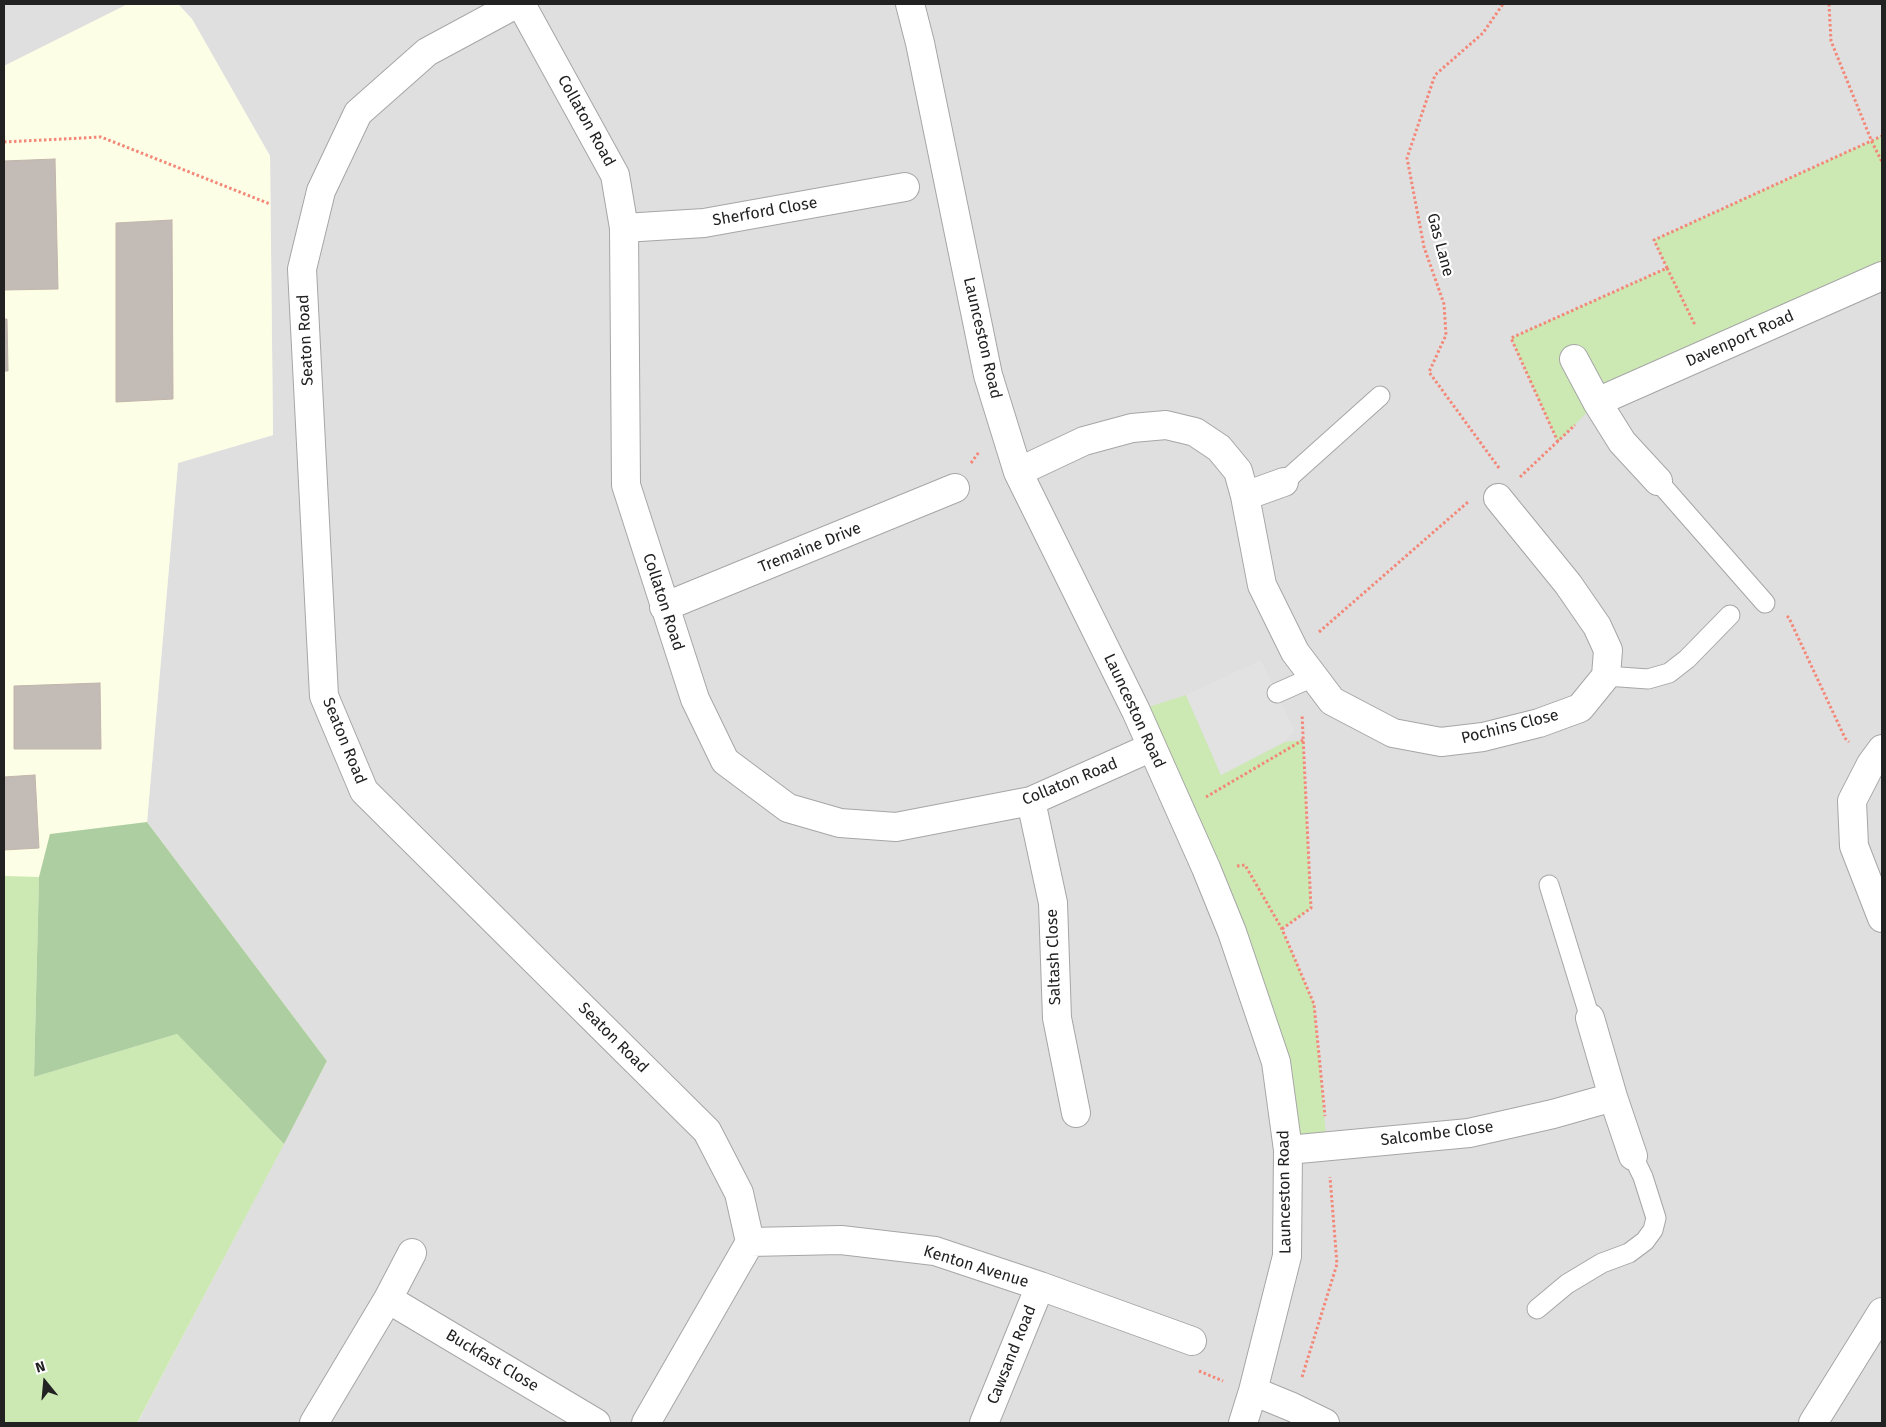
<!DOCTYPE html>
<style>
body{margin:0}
#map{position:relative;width:1886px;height:1427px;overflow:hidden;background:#f1efe9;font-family:"Fira Sans",sans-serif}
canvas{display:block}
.frame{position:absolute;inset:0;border:5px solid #222;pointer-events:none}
.north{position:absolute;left:20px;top:1357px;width:50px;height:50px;-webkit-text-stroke:4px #fff;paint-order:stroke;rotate:343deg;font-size:14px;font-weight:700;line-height:20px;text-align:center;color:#222}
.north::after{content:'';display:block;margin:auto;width:18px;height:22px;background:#222;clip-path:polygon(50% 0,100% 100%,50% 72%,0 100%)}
</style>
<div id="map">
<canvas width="1886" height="1427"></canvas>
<div class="frame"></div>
<div class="north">N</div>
</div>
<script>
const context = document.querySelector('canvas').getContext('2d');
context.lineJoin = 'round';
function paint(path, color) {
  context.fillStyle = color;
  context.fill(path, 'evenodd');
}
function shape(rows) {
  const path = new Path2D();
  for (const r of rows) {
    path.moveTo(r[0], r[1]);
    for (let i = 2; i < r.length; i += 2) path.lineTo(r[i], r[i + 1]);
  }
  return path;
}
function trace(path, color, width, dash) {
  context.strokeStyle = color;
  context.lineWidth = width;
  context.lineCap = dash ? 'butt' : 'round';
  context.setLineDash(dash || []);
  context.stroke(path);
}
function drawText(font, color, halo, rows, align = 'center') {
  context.font = font + ' "Fira Sans",sans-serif';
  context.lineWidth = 4.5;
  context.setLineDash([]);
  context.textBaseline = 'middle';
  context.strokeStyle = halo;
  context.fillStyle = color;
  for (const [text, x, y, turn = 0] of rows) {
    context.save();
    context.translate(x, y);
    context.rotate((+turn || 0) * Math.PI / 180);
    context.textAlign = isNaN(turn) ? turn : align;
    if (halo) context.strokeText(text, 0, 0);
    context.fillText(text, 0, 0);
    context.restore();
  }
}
const residential = shape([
 [4,4,128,4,4,66],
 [178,4,1882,4,1882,1423,137,1423,327,1061,147,822,178,463,273,435,270,156,192,19]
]);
const education = shape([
 [128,4,178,4,192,19,270,156,273,435,178,463,147,822,327,1061,137,1423,4,1423,4,66]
]);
const grass = shape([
 [1882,136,1882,276,1597,402,1558,442,1511,338,1667,268,1654,240],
 [1186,695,1221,775,1285,742,1303,740,1311,908,1282,929,1314,1004,1327,1146,1288,1150,1276,1062,1136,711],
 [4,876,39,877,34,1077,177,1034,284,1144,137,1423,4,1423]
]);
const forest = shape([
 [147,822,327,1061,284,1144,177,1034,34,1077,39,877,50,834]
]);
const parking = shape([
 [1261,660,1295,732,1284,742,1221,775,1186,695]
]);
const building = shape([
 [55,159,58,289,4,290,4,161,55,159],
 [172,220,173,399,116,402,116,223,172,220],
 [4,319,7,319,8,371,4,371,4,319],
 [100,683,101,749,14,749,14,686,100,683],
 [35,775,39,848,4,850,4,777,35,775]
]);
const path = shape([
 [1829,4,1831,41,1872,142,1882,162],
 [4,142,101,137,270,204],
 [1667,268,1695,325],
 [1558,442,1511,338,1667,268,1654,240,1882,136],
 [971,463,979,452],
 [1499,468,1429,372,1446,335,1444,304,1424,247,1407,158,1435,75,1483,33,1503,4],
 [1520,477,1575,425],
 [1787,616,1789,618,1845,738,1849,742],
 [1319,632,1468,502],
 [1206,797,1303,740],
 [1237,866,1245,865,1282,929,1314,1004,1325,1116],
 [1282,929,1311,908,1302,714],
 [1199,1371,1223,1381],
 [1302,1377,1337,1264,1330,1177]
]);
const service = shape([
 [1658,481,1765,603],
 [1284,482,1380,396],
 [1606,676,1648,679,1669,673,1687,659,1730,615],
 [1277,693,1313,677],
 [1549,885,1590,1018],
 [1537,1309,1567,1284,1602,1263,1629,1253,1645,1241,1653,1230,1656,1218,1643,1177,1633,1156]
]);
const minor = shape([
 [516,4,427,52,358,113,321,191,302,269,324,696,364,791,707,1131,739,1193,750,1242,646,1423],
 [521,4,615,175,624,228,626,485,695,699,725,761,788,808,840,823,896,827,1031,801,1152,747],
 [910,4,920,43,988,375,1018,472,1136,711,1206,868,1232,932,1276,1062,1288,1150,1287,1256,1253,1391,1243,1423],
 [624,228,704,223,905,187],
 [1574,359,1597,402],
 [1018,472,1084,441,1132,428,1166,425,1195,432,1219,448,1238,471,1245,496,1262,585,1295,652,1332,701,1393,733,1441,742,1483,737,1539,723,1580,708,1606,676,1608,650,1597,626,1568,584,1498,498],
 [1658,481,1622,442,1597,402,1882,276],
 [1245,496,1284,482],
 [664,607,955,488],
 [1882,749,1871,764,1852,801,1854,846,1882,918],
 [1031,801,1053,903,1057,1018,1076,1113],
 [1590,1018,1613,1097,1633,1156],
 [1288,1150,1469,1133,1553,1114,1613,1097],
 [750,1242,841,1240,935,1251,1040,1286,1192,1341],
 [388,1299,412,1253],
 [1253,1391,1292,1407,1325,1423],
 [314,1423,388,1299,596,1423],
 [984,1423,1040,1286],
 [1813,1423,1882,1312]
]);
const streetNames = [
 ["Collaton Road",586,121,61],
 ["Sherford Close",765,212,-10],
 ["Gas Lane",1440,245,75],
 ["Launceston Road",982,338,77],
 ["Davenport Road",1740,339,-24],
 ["Seaton Road",306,340,-93],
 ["Tremaine Drive",810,548,-22],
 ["Collaton Road",663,602,72],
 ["Launceston Road",1134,711,65],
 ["Pochins Close",1510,727,-14],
 ["Seaton Road",344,741,68],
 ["Collaton Road",1070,782,-22],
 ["Saltash Close",1054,957,-92],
 ["Seaton Road",613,1038,45],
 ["Salcombe Close",1437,1134,-7],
 ["Launceston Road",1285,1192,-91],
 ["Kenton Avenue",976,1267,17],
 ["Cawsand Road",1012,1355,-68],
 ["Buckfast Close",492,1361,31]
];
paint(residential, '#e0dfdf');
paint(education, '#fdfee6');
paint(grass, '#cce8b3');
paint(forest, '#adcea0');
paint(parking, '#e2e2e2');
paint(building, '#c2bbb6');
trace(building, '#c3b6ac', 1);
trace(service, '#a6a6a6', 21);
trace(minor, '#a6a6a6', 30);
trace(path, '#f38778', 3, [2.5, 2.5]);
trace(service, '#fff', 19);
trace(minor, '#fff', 28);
drawText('16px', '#222', '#fff', streetNames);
</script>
